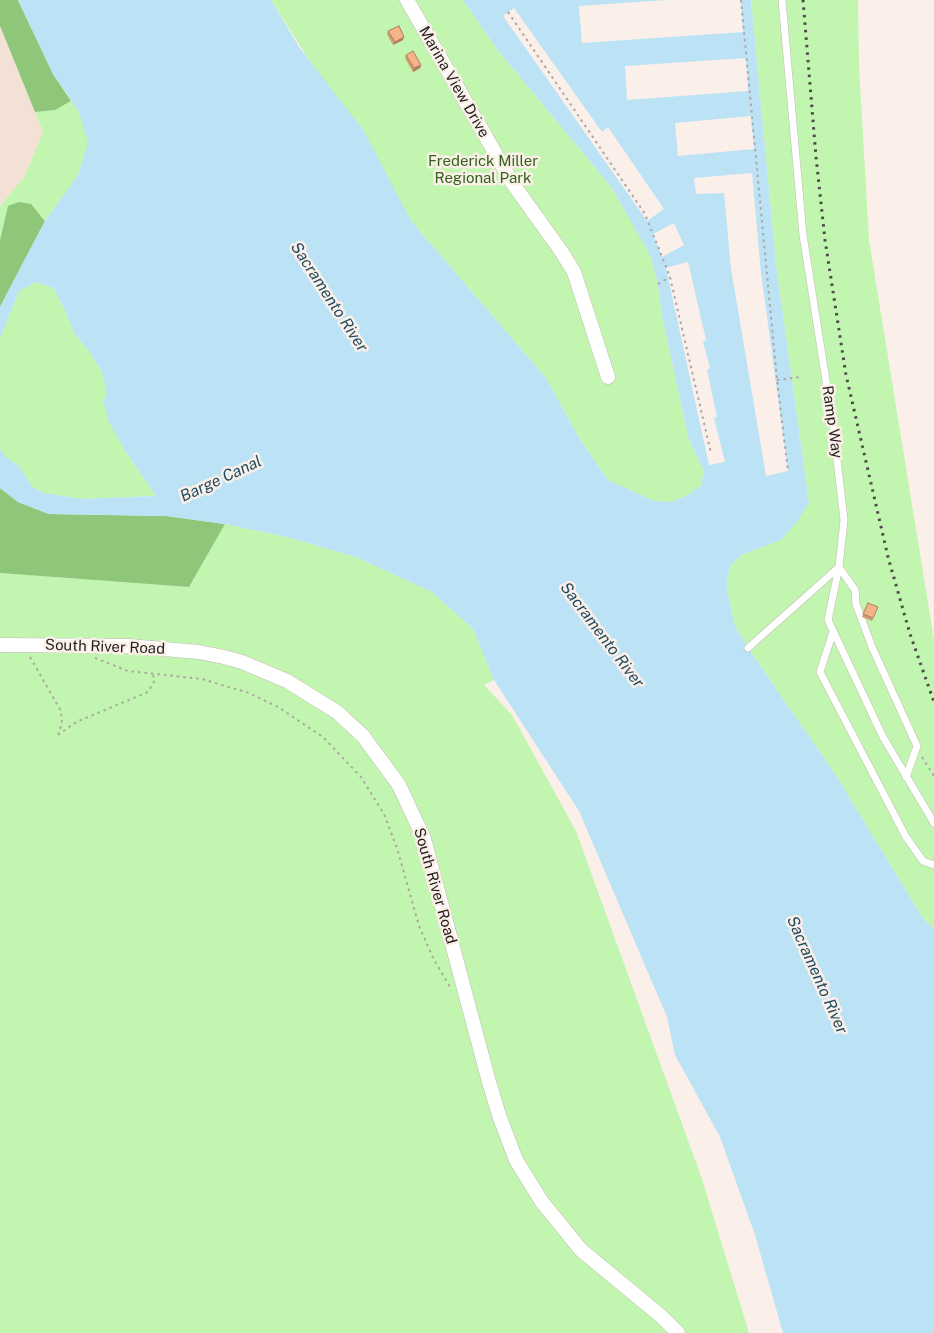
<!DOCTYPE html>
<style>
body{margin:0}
canvas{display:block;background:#faf0e9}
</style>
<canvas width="934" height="1333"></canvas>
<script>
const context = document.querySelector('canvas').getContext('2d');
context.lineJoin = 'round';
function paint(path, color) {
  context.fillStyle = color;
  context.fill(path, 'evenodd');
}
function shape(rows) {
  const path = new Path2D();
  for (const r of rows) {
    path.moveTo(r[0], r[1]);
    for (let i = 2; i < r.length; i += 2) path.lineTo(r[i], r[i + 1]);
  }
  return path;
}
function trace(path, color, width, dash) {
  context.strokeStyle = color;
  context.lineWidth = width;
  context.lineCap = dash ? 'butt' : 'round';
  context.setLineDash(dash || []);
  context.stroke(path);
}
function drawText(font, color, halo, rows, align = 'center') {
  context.font = font + ' "Public Sans",sans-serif';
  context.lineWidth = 5;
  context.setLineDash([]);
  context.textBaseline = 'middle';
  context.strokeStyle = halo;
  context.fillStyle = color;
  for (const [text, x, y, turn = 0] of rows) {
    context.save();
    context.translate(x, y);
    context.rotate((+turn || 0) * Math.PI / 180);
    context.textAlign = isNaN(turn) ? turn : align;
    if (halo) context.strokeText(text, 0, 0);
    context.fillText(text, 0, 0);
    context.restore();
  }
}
const built = shape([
 [0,26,43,131,25,176,0,206]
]);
const green = shape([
 [271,0,463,0,497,49,612,188,651,256,658,284,662,316,689,440,704,471,701,485,688,495,671,502,654,501,608,480,579,438,546,378,411,221],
 [751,0,858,0,859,66,869,240,934,640,934,929,922,917,837,777,748,648,735,626,729,600,727,582,730,566,741,555,781,540,809,503,776,265],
 [71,101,79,112,89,142,78,175,45,221,40,213,4,222,0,240,0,206,25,176,43,131,35,112,55,110],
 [36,282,53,288,63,306,74,333,89,351,102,372,124,449,156,496,81,499,44,493,32,487,19,466,7,458,0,449,0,338,19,291],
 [225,524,287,537,356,557,432,592,473,629,494,680,484,685,512,715,576,831,702,1179,749,1333,0,1333,0,573,189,587]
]);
const forest = shape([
 [0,0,18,0,53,74,71,101,55,110,35,112,0,26],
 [19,202,31,204,45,221,0,307,0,240,8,206],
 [0,488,18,502,49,514,166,516,225,524,189,587,0,573]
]);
const water = shape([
 [18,0,271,0,299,47,364,131,411,221,546,378,579,438,608,480,654,501,671,502,688,495,701,485,704,471,689,440,662,316,658,284,651,257,612,188,497,49,463,0,751,0,776,265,809,503,796,523,781,540,741,555,730,566,727,582,729,600,735,626,748,648,837,777,922,917,934,929,934,1333,783,1333,755,1235,720,1137,675,1055,667,1017,579,811,494,680,473,629,432,592,356,557,287,537,225,524,166,516,49,514,18,502,0,488,0,449,7,458,19,466,32,487,44,493,81,499,156,496,124,449,109,422,103,401,107,393,102,372,89,351,74,333,63,306,53,288,36,282,19,291,0,338,0,307,45,221,78,175,88,142,79,112,53,74]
]);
const pier = shape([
 [667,0,741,0,743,32,582,43,579,6],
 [514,8,602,132,608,127,664,209,647,221,503,16],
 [746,58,748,91,627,100,625,66],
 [751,116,754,149,678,156,675,123],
 [752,173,761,273,788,471,766,476,731,269,724,193,696,194,694,178],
 [674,223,684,245,662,257,653,234],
 [688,262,706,340,703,342,710,368,707,370,717,417,714,418,725,462,709,465,666,268]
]);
const path = shape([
 [741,0,777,380,788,471],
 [508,12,645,214,670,277,711,453],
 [658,284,670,277],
 [777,380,800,377],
 [30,657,61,711,62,724,58,733],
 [95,658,128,671,202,679,249,693,278,707,323,737,361,777,384,814,397,848,419,926,434,960,450,987],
 [58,735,76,722,148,692,155,680,153,675],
 [922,757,934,776]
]);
const lane = shape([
 [782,0,803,235,833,425,844,520,839,567,828,620,883,737,934,823],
 [839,567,855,590,856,604,872,647,917,746,906,777],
 [833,632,820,672,906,837,923,861,934,865],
 [748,648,839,567]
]);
const street = shape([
 [407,0,513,184,561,251,574,272,608,377],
 [0,645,128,646,199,652,224,657,242,662,287,681,337,712,363,736,399,785,424,839,489,1082,500,1118,516,1160,542,1202,581,1250,661,1316,678,1333]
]);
const rail = shape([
 [803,0,816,157,825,240,846,375,888,557,910,634,934,702]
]);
const wall = shape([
 [388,31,403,40,393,45,387,34],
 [406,55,421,65,420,68,413,72,405,58],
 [868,603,878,607,872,621,862,617]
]);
const shadedWall = shape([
 [404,37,403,40,393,45,395,42],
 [421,65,420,68,413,72,414,68]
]);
const building = shape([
 [399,26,404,37,395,42,388,31,399,26],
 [413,51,421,65,414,68,406,55,413,51],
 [868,603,878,607,873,618,863,614,868,603]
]);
const streetNames = [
 ["Marina View Drive",454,82,60],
 ["Ramp Way",832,422,82],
 ["South River Road",105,647,2],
 ["South River Road",435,886,74]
];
const parkNames = [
 ["Frederick Miller",483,161],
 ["Regional Park",483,178]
];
const waterNames = [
 ["Sacramento River",329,297,57],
 ["Barge Canal",221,479,-25],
 ["Sacramento River",602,635,53],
 ["Sacramento River",817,975,66]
];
paint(built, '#f3e1d6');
paint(green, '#c2f5af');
paint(forest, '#8fc77a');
paint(water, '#bce2f6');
paint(pier, '#faf0e9');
trace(lane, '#c4bab4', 8);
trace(street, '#c4bab4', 15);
trace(path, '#aea6a1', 2, [2.5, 4]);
trace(lane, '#fff', 7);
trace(street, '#fff', 14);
trace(rail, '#4f4a47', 3, [2.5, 5]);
paint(wall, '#d39b74');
paint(shadedWall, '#ac7e5e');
paint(building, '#f5b487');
trace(building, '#ac7e5e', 1);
drawText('15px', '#221e1c', '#faf0e9', streetNames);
drawText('15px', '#316418', '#faf0e9', parkNames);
drawText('italic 16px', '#1f4c61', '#faf0e9', waterNames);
</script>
